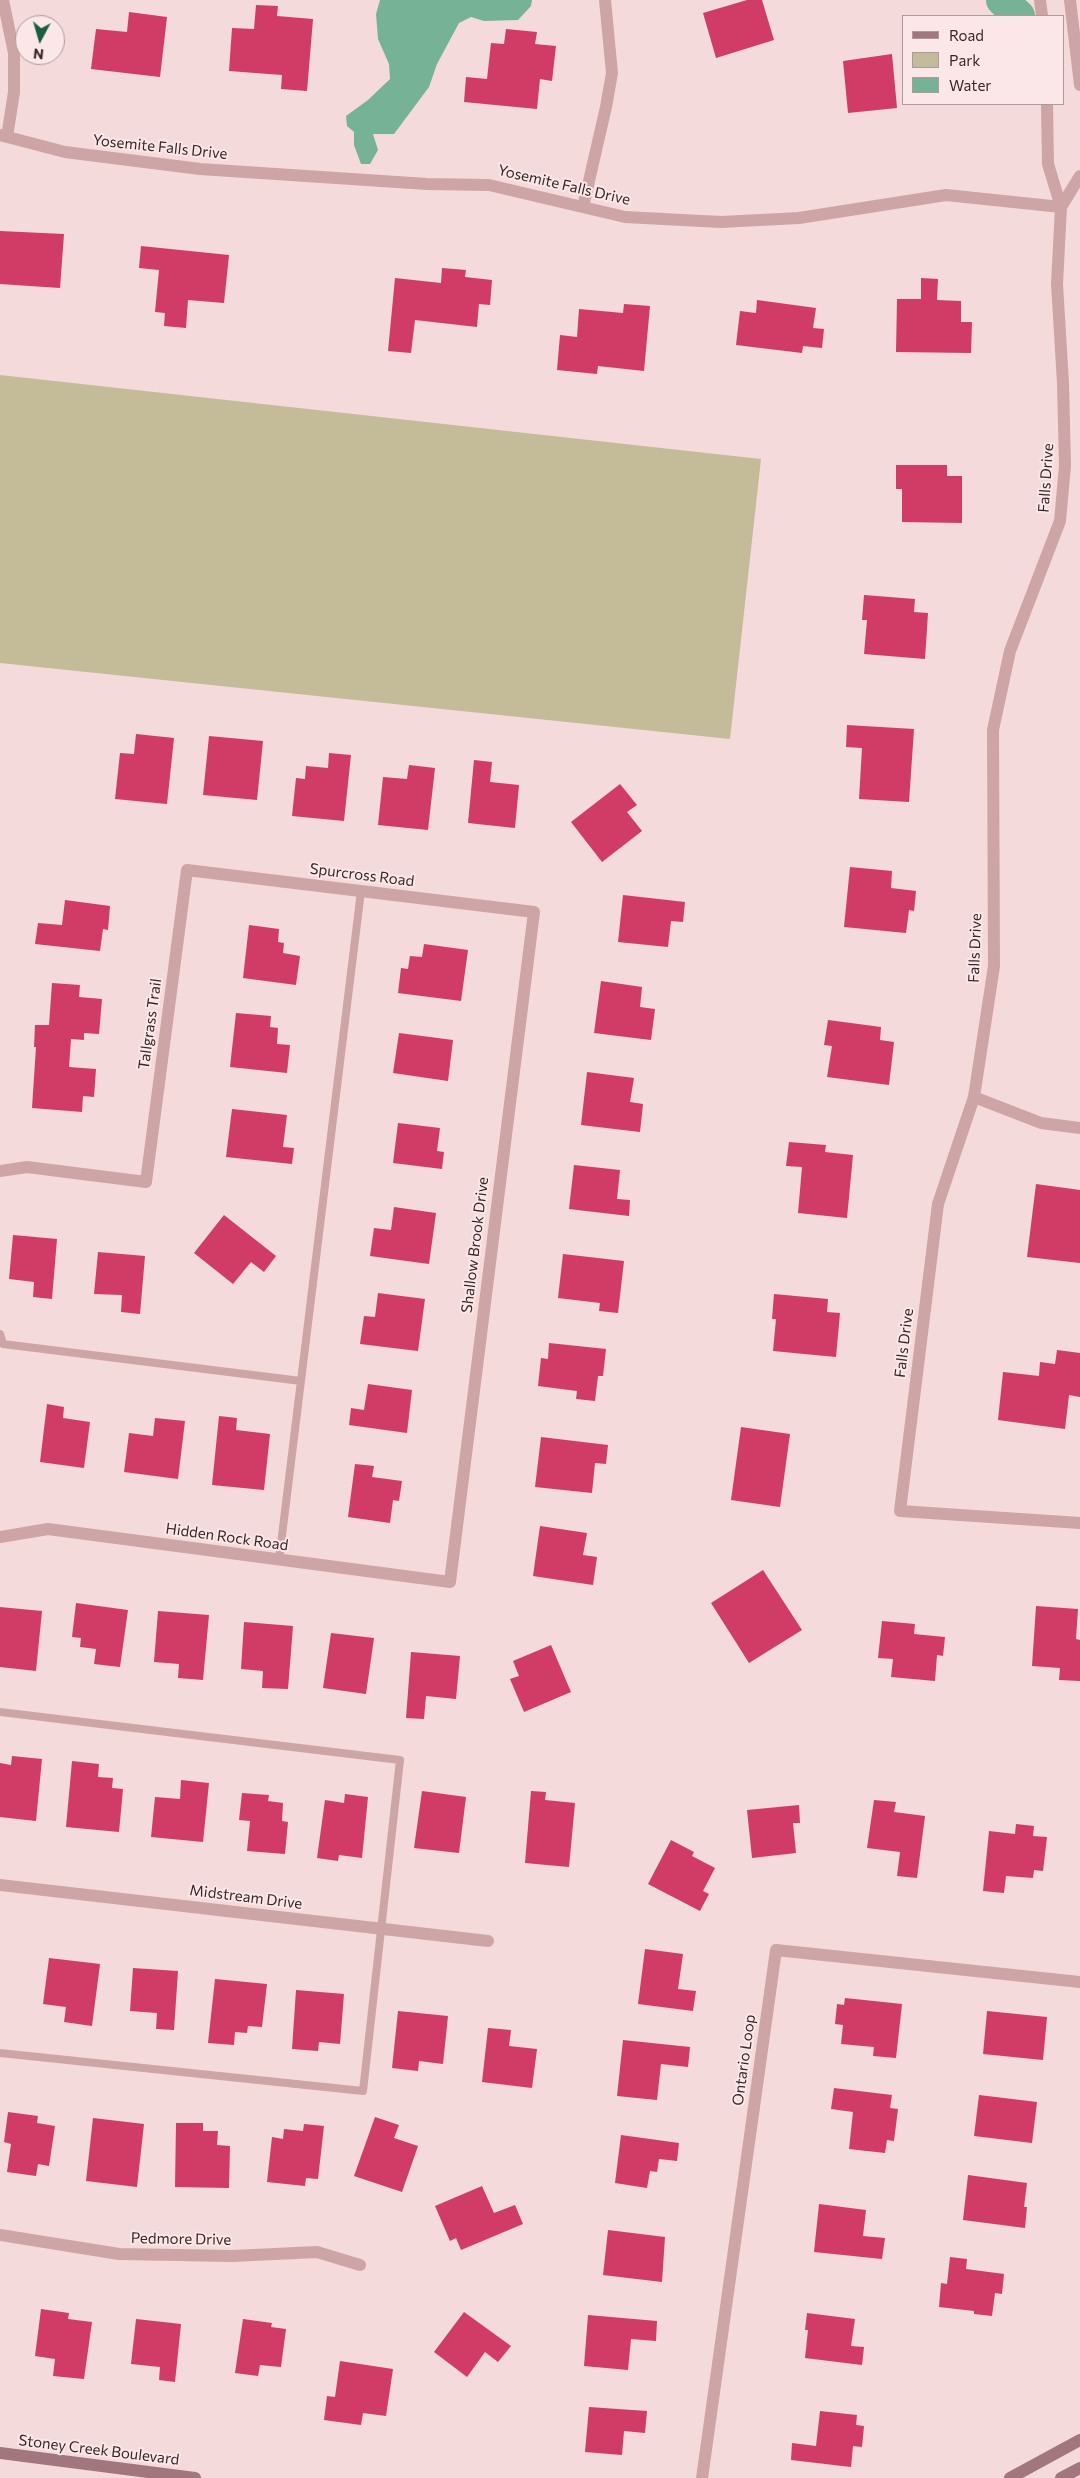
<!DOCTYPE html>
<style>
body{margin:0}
#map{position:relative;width:1080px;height:2478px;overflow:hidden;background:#f4dada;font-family:Commissioner,sans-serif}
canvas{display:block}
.legend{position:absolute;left:902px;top:15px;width:162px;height:90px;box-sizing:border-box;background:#fbe7e7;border:1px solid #ad9a9b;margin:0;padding:6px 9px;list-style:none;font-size:15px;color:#38272a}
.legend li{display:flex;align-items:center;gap:10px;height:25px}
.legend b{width:25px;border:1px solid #ad9a9b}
.north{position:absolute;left:15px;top:15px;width:50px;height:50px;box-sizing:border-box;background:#fbe7e7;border:1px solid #ad9a9b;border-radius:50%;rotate:186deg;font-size:14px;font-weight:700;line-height:20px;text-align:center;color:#38272a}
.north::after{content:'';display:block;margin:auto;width:18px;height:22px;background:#195d3e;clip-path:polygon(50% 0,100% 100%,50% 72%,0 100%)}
</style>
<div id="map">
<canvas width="1080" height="2478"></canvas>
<ul class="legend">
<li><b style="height:6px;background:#a1767d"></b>Road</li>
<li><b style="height:14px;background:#c4bc99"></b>Park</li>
<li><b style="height:14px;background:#76b396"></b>Water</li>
</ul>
<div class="north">N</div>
</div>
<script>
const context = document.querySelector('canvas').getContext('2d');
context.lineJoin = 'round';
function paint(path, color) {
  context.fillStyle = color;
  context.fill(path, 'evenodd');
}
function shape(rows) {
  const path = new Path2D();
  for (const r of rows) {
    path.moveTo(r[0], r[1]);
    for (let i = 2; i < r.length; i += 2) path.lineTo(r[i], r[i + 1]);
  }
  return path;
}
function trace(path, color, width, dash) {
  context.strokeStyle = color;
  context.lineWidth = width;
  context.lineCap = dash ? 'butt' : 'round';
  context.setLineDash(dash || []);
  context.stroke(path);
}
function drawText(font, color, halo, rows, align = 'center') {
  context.font = font + ' Commissioner,sans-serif';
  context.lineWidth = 4;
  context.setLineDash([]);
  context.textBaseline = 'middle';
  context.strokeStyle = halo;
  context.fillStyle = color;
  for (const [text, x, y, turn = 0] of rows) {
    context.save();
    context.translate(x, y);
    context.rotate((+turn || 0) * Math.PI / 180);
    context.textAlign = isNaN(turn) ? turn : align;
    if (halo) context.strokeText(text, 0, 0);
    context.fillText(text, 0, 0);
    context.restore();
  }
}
const green = shape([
 [0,375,761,459,730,739,0,663]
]);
const water = shape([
 [380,0,532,0,531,6,518,20,484,21,471,17,459,23,437,64,429,87,394,134,373,134,378,150,370,164,361,164,354,145,354,132,347,126,346,116,368,100,390,79,389,64,378,39,376,14]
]);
const river = shape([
 [1002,0,1019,16]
]);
const building = shape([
 [747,0,762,0,774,40,716,58,703,13],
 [256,5,278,6,277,16,313,19,307,91,281,89,282,75,229,71,232,28,254,29],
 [129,12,167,17,160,77,91,69,96,29,127,32],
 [506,29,537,32,535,44,556,46,552,81,540,79,537,109,464,102,466,77,487,79,491,43,504,44],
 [892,54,897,108,848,113,843,61],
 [0,231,64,234,60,288,0,284],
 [141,246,229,255,224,303,188,300,186,328,164,326,165,313,155,312,159,270,139,268],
 [442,268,466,270,465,277,492,280,490,305,479,304,477,327,415,320,411,353,388,351,395,278,441,283],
 [921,278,938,279,937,300,961,301,961,322,972,322,971,353,896,352,897,299,921,299],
 [757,300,816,308,813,328,824,329,822,348,803,346,802,353,736,345,740,311,756,313],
 [624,304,650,306,644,371,598,366,597,374,557,370,560,335,577,337,579,309,623,313],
 [896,465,947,465,947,476,962,476,962,523,902,522,902,489,896,489],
 [864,595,915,599,914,612,928,613,925,659,864,654,867,620,862,620],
 [847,725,914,729,909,802,859,799,862,748,846,747],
 [136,734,174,738,167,804,115,799,120,753,134,754],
 [209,736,263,741,257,800,203,795],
 [329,753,351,755,344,821,292,816,296,778,305,779,306,766,328,768],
 [474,760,492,762,490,782,519,785,515,828,468,823],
 [409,765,435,768,428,830,378,825,383,777,407,779],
 [620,784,637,805,627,812,642,831,602,862,571,822],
 [850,867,892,871,891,888,916,891,914,911,909,910,906,933,844,927],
 [623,895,685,902,683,922,671,921,668,947,618,942],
 [65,900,110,906,108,930,103,929,100,951,35,944,38,923,62,925],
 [249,925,279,929,278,942,284,943,283,953,300,956,296,985,243,978],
 [424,944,468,950,461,1001,398,993,401,968,408,969,410,956,422,957],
 [601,981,642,987,640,1007,655,1009,651,1040,594,1033],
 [52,983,80,985,79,997,102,999,99,1034,84,1033,84,1040,71,1039,69,1067,96,1069,94,1097,83,1096,82,1112,32,1108,36,1047,34,1047,35,1025,49,1025],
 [236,1013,271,1016,270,1027,278,1028,277,1044,290,1045,287,1073,230,1067],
 [828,1020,881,1027,880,1040,894,1042,889,1085,827,1077,832,1046,824,1045],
 [399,1033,453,1040,448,1081,393,1073],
 [587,1072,634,1078,630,1102,643,1104,640,1132,581,1125],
 [232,1109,287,1115,283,1147,294,1148,292,1164,226,1157],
 [398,1123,440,1128,437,1151,444,1152,442,1169,393,1163],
 [789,1142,826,1145,825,1152,853,1155,847,1218,798,1213,802,1167,786,1166],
 [574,1165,620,1170,617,1199,630,1200,629,1216,569,1209],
 [1036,1184,1080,1190,1080,1263,1027,1257],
 [394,1207,436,1213,429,1264,370,1256,374,1228,391,1230],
 [224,1215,276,1256,264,1272,251,1262,233,1284,194,1253],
 [13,1235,57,1239,52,1299,33,1297,34,1282,9,1279],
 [98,1252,145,1256,140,1314,121,1312,122,1295,94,1294],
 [563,1254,624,1261,618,1313,599,1311,600,1303,558,1298],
 [378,1293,425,1299,418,1351,360,1344,364,1316,375,1317],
 [774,1294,828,1299,827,1312,840,1313,836,1357,773,1351,776,1319,772,1319],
 [549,1343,606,1349,603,1376,598,1376,595,1401,576,1399,577,1391,538,1386,541,1358,548,1359],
 [1057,1350,1080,1353,1080,1397,1069,1395,1065,1429,998,1420,1003,1372,1039,1376,1040,1362,1055,1364],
 [368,1384,412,1390,407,1433,349,1425,351,1408,364,1410],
 [47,1404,64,1407,63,1418,90,1422,84,1468,40,1462],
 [219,1416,237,1418,236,1430,270,1434,264,1490,212,1485],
 [155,1418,185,1421,178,1479,124,1472,129,1433,153,1436],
 [741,1427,790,1434,780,1507,731,1500],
 [541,1437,608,1445,606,1464,595,1463,592,1493,535,1487],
 [355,1464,374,1466,372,1477,402,1481,399,1501,393,1500,390,1523,348,1517],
 [540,1526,587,1533,583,1555,597,1557,593,1585,533,1576],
 [763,1570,802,1630,749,1663,711,1603],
 [76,1603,128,1610,120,1667,94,1664,96,1649,80,1647,81,1638,72,1637],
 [1036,1606,1078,1609,1076,1639,1080,1640,1080,1681,1059,1680,1060,1668,1032,1666],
 [0,1607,42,1611,36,1671,0,1667],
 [158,1611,209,1615,203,1680,178,1678,179,1664,154,1662],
 [882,1621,915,1624,914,1634,945,1637,943,1656,937,1655,935,1681,891,1677,893,1659,878,1658],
 [244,1622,293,1626,288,1689,262,1688,263,1671,241,1669],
 [331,1633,374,1638,366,1694,323,1688],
 [551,1645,571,1692,524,1712,510,1679,519,1676,513,1661],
 [411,1652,460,1656,456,1699,426,1696,424,1719,406,1718],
 [12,1756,42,1759,36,1821,0,1817,0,1763,11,1765],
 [72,1761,99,1764,98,1777,113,1778,112,1788,123,1789,119,1832,66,1827],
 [181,1780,209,1783,203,1842,151,1837,155,1797,180,1799],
 [422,1791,466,1797,459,1853,414,1848],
 [531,1791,546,1792,545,1800,575,1803,569,1867,525,1863],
 [242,1793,269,1795,268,1801,283,1803,282,1821,288,1822,285,1854,247,1851,250,1821,239,1820],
 [345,1794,368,1797,362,1858,339,1855,338,1861,317,1858,325,1800,344,1803],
 [874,1800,896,1802,894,1812,925,1816,917,1878,897,1876,900,1852,867,1848],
 [799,1805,800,1823,793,1823,796,1853,752,1858,747,1810],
 [1016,1824,1034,1826,1033,1836,1047,1837,1043,1871,1034,1870,1033,1878,1006,1876,1004,1893,983,1891,989,1831,1015,1834],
 [671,1840,694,1852,692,1856,715,1868,703,1891,709,1894,700,1911,648,1884],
 [645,1949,683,1954,678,1989,696,1991,693,2011,638,2004],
 [49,1958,100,1964,92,2026,64,2022,66,2007,43,2004],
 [133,1968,178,1971,174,2030,156,2029,157,2013,130,2011],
 [215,1979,267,1984,262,2027,248,2026,247,2033,235,2032,234,2045,208,2043],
 [296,1990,344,1994,340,2044,319,2042,318,2051,292,2049],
 [845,1998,902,2004,896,2058,873,2056,874,2047,841,2044,843,2025,835,2024,837,2004,844,2005],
 [398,2011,448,2016,443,2064,419,2061,418,2071,392,2068],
 [987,2011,1047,2017,1043,2060,983,2054],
 [488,2028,511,2030,509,2046,537,2049,532,2088,482,2082],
 [623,2040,690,2047,688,2067,661,2064,657,2100,617,2096],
 [834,2088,892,2095,890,2108,898,2109,894,2141,887,2140,885,2153,849,2149,853,2112,831,2109],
 [979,2095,1037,2102,1032,2143,974,2136],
 [8,2112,38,2116,37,2123,55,2126,49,2166,38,2164,36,2176,7,2172,11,2144,4,2142],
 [375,2117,399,2125,394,2138,418,2146,402,2192,354,2176],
 [93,2118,144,2124,137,2187,86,2181],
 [176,2123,203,2123,203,2131,218,2131,217,2145,230,2146,229,2188,175,2187],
 [304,2124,324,2126,318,2179,306,2178,305,2186,267,2182,272,2137,283,2139,284,2129,303,2131],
 [621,2135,679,2143,677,2161,659,2159,657,2172,650,2171,647,2188,615,2183],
 [968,2175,1027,2183,1024,2207,1027,2207,1025,2228,963,2220],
 [482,2186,494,2213,515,2205,523,2224,461,2250,456,2238,450,2241,435,2206],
 [819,2204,866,2210,863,2236,885,2238,882,2259,814,2252],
 [608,2230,665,2237,662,2282,603,2275],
 [950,2257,967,2259,966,2269,1004,2274,1002,2294,995,2293,992,2316,974,2314,974,2311,939,2307,941,2283,947,2284],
 [41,2309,69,2313,68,2319,92,2322,84,2379,53,2376,55,2359,35,2356],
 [464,2312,511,2346,498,2362,485,2352,467,2377,434,2352],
 [807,2313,855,2319,851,2346,864,2347,862,2365,805,2358,808,2330,805,2330],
 [588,2315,657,2321,656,2341,631,2339,628,2370,584,2366],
 [136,2319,181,2324,175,2382,159,2380,160,2367,131,2364],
 [243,2319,272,2323,271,2327,286,2329,281,2367,260,2365,258,2376,235,2373],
 [340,2361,393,2369,386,2416,363,2413,361,2425,324,2420,327,2396,335,2397],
 [589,2407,647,2411,645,2433,624,2431,622,2455,585,2452],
 [820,2411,857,2415,856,2425,864,2426,862,2447,853,2446,851,2467,791,2460,792,2443,816,2446]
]);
const lane = shape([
 [0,1334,3,1344,301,1381],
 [279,1560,361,891],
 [0,1712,400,1760,363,2091,0,2053]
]);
const street = shape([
 [3,0,14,53,14,92,7,137],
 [1040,0,1042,16],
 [1070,0,1080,85],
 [1047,104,1048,164,1061,207,1057,284,1063,383,1065,466,1060,521,1010,651,993,730,994,966,974,1097,938,1204,900,1511,1080,1523],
 [0,135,65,152,200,169,427,184,489,185,625,217,721,222,799,218,946,195,1061,207],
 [583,207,606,107,612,73,605,0],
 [1061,207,1080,176],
 [974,1097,1041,1123,1080,1128],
 [0,1171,27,1167,146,1182,187,870,534,912,450,1582,48,1529,0,1537],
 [0,1885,488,1941],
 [0,2235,119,2254,232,2256,317,2252,360,2265],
 [702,2478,776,1950,1080,1982]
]);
const secondary = shape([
 [0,2453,195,2478],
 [1010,2478,1080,2440],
 [1061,2478,1080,2468]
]);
const streetNames = [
 ["Yosemite Falls Drive",160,147,6],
 ["Yosemite Falls Drive",564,185,13],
 ["Falls Drive",1046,478,-86],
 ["Spurcross Road",362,875,7],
 ["Falls Drive",975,948,-88],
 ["Tallgrass Trail",150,1024,-82],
 ["Shallow Brook Drive",475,1245,-83],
 ["Falls Drive",904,1343,-83],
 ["Hidden Rock Road",227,1537,8],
 ["Midstream Drive",246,1897,7],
 ["Ontario Loop",744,2060,-82],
 ["Pedmore Drive",181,2239,1],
 ["Stoney Creek Boulevard",99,2450,7]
];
paint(green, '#c4bc99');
paint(water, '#76b396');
trace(river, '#76b396', 32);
paint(building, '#d03c65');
trace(lane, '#cda5a7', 8);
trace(street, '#cda5a7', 12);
trace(secondary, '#a1767d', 12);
drawText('15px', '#38272a', '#fbe7e7', streetNames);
</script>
